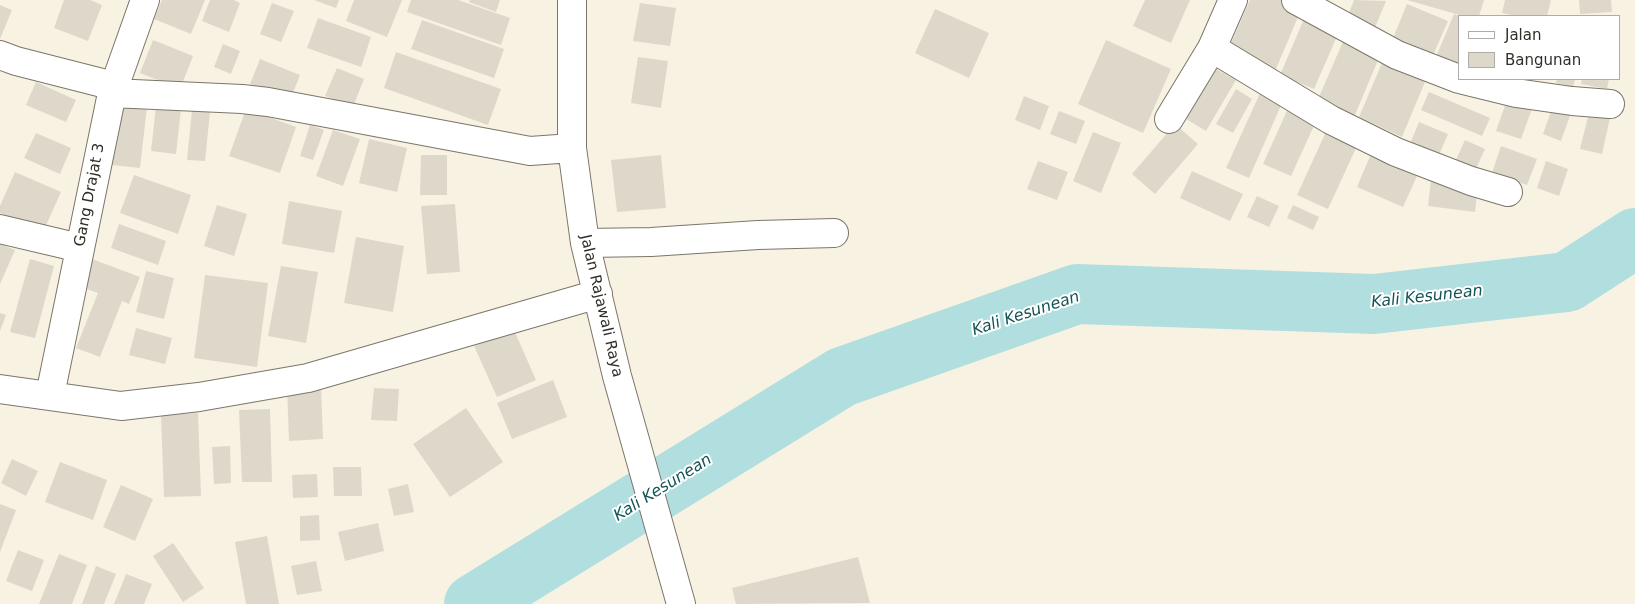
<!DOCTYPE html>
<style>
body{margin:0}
#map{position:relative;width:1635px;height:604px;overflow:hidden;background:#f8f2e3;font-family:"DejaVu Sans",sans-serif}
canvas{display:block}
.legend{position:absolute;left:1458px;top:15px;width:162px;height:65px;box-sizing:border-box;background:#fff;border:1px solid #adacaa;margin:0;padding:6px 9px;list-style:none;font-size:15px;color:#322f2a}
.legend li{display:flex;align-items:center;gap:10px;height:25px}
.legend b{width:25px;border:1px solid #adacaa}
</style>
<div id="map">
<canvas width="1635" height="604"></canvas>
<ul class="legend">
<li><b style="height:6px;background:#fff"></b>Jalan</li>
<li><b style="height:14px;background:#ded8ca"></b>Bangunan</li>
</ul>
</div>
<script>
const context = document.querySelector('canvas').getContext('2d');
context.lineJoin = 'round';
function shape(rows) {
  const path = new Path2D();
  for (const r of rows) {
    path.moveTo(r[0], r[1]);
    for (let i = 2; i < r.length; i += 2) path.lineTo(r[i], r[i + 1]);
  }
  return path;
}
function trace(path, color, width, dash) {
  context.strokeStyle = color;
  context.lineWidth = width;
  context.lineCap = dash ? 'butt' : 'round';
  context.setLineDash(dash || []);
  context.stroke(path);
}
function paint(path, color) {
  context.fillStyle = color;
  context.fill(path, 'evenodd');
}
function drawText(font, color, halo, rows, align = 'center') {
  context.font = font + ' "DejaVu Sans",sans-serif';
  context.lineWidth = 4;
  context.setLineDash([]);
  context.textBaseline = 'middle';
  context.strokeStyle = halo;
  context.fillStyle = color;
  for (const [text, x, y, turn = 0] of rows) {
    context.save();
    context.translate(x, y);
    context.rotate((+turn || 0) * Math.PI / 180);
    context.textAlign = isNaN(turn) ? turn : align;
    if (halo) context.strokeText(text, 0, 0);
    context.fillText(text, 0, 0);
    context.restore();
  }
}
const river = shape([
 [474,604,842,377,1077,294,1374,304,1567,282,1635,238]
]);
const building = shape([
 [64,0,90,0,102,5,88,41,54,28],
 [162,0,205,0,191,34,154,19],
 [210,0,234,0,240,3,229,32,202,21],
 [314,0,339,0,336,8],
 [354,0,402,0,387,37,346,21],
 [411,0,458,0,510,18,501,45,407,12],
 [470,0,500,0,496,12,469,2],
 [1145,0,1190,0,1171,43,1133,26],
 [1250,0,1291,0,1303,5,1273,76,1226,55],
 [1354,0,1386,1,1374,30,1347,18],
 [1407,0,1484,0,1479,16,1463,16],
 [1505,0,1551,0,1547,16,1516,16,1502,13],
 [1579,0,1611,0,1612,12,1580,14],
 [272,3,294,11,281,42,260,34],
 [640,3,676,8,670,46,633,41],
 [1407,4,1448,21,1431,60,1391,43],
 [0,5,12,10,0,39],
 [935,9,989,33,969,78,915,53],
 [1454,14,1459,16,1459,66,1436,57],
 [318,18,371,37,361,67,307,48],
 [1304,19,1338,34,1314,89,1280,75],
 [422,20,504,49,494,78,411,49],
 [1345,37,1381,53,1352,122,1315,106],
 [153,40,193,56,180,89,140,73],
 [1106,40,1171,69,1143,133,1078,104],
 [223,44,240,51,231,74,214,67],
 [396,52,501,89,488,125,384,88],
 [638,57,668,61,661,108,631,103],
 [1384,58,1427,77,1402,137,1359,117],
 [260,59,300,75,290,100,250,84],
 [337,68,364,79,353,107,325,96],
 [1216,69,1236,80,1206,131,1186,119],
 [1557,79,1575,79,1573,87,1556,83],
 [1582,79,1609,79,1607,89,1581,84],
 [36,82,76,100,66,122,26,105],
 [1236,89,1252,99,1233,133,1216,124],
 [1261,91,1283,101,1249,178,1226,168],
 [1429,92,1490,118,1482,136,1421,110],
 [1024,96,1049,106,1040,130,1015,120],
 [1508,97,1533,106,1521,139,1496,131],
 [1554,103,1572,110,1561,141,1543,134],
 [120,104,147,107,140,168,112,165],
 [1290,104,1318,117,1291,176,1263,164],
 [156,106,181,109,176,154,151,151],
 [246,109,296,127,280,173,229,156],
 [192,110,210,112,205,161,187,160],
 [1059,111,1085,121,1076,144,1050,134],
 [1589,113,1610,118,1602,154,1580,149],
 [1419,122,1448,134,1438,157,1410,144],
 [1175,124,1198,144,1155,194,1132,174],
 [310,125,324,130,313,160,300,156],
 [333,130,360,139,343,186,316,176],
 [1093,132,1121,143,1101,193,1073,181],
 [36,133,71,148,60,174,24,158],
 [1325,134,1356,148,1328,209,1297,195],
 [369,139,407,148,397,192,359,183],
 [1465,140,1485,149,1475,171,1455,162],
 [1501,146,1537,159,1527,185,1492,173],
 [421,155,447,155,447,195,420,195],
 [661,155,666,208,617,212,611,160],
 [1370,156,1417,176,1403,207,1357,187],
 [1038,161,1068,172,1057,200,1027,189],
 [1546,161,1568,169,1559,196,1537,188],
 [1192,171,1243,194,1230,221,1180,198],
 [15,172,61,192,43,232,0,213,0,206],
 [134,175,191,195,178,234,120,213],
 [1431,180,1478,186,1475,212,1428,206],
 [1257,196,1279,206,1269,227,1247,217],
 [289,201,342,211,334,253,282,244],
 [455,204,460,272,427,274,421,206],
 [217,205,247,214,234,256,204,246],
 [1293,205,1319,217,1313,230,1287,218],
 [119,224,166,241,158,265,111,248],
 [356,237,404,246,393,312,344,303],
 [0,244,15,250,0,284],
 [30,259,54,266,35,338,10,332],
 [92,259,140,277,129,304,122,301,100,357,76,348,98,293,81,287],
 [281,266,318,272,306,343,268,336],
 [146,271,174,278,164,319,136,312],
 [205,275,268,283,257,367,194,358],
 [0,313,6,315,0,331],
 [136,328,172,338,165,364,129,355],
 [514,330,536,380,497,397,474,346],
 [553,380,567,417,512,439,497,403],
 [321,386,323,439,289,441,287,387],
 [374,388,399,389,397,421,371,420],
 [466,408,503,462,450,497,413,444],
 [270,409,272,482,242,482,239,410],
 [198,413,201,496,164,497,161,415],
 [230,446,231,483,214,484,212,447],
 [12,459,38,471,26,496,1,483],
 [60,462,107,480,93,520,45,502],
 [333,467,361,467,362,496,334,496],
 [317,474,318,497,293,498,292,475],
 [408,484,414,512,394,516,388,489],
 [121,485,153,499,135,541,103,527],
 [0,504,16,510,0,552],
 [319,515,320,540,300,541,300,516],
 [378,523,384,551,345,561,338,532],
 [267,536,279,604,246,604,235,542],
 [173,543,204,588,183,602,153,556],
 [18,550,44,560,32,591,6,581],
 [59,554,87,565,72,604,39,604],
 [858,557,870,603,736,604,732,588],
 [316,561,322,591,297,595,291,566],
 [96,566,116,574,104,604,82,604],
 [126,574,152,584,144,604,114,604]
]);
const minor = shape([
 [572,0,572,148,585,243,617,376,681,604],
 [1296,0,1397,55,1459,79],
 [1212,48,1331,120,1396,152,1471,181,1508,192],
 [0,55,16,61,114,86],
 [1459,79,1516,93,1572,101,1610,104],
 [112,93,242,99,268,102,530,151,572,148],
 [1169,119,1212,48,1233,0],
 [0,229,80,248],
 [585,243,651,242,758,235,834,233],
 [0,389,121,406,199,397,308,378,598,294],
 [50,395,112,93,145,0]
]);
const streetNames = [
 ["Gang Drajat 3",90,195,-79],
 ["Jalan Rajawali Raya",601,306,77]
];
const waterNames = [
 ["Kali Kesunean",1427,297,-6],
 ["Kali Kesunean",1026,314,-18],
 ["Kali Kesunean",663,488,-32]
];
trace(river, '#b1dfdf', 60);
paint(building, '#ded8ca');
trace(minor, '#7c7669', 30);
trace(minor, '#fff', 28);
drawText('15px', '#322f2a', '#fff', streetNames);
drawText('italic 16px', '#145455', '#fff', waterNames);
</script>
